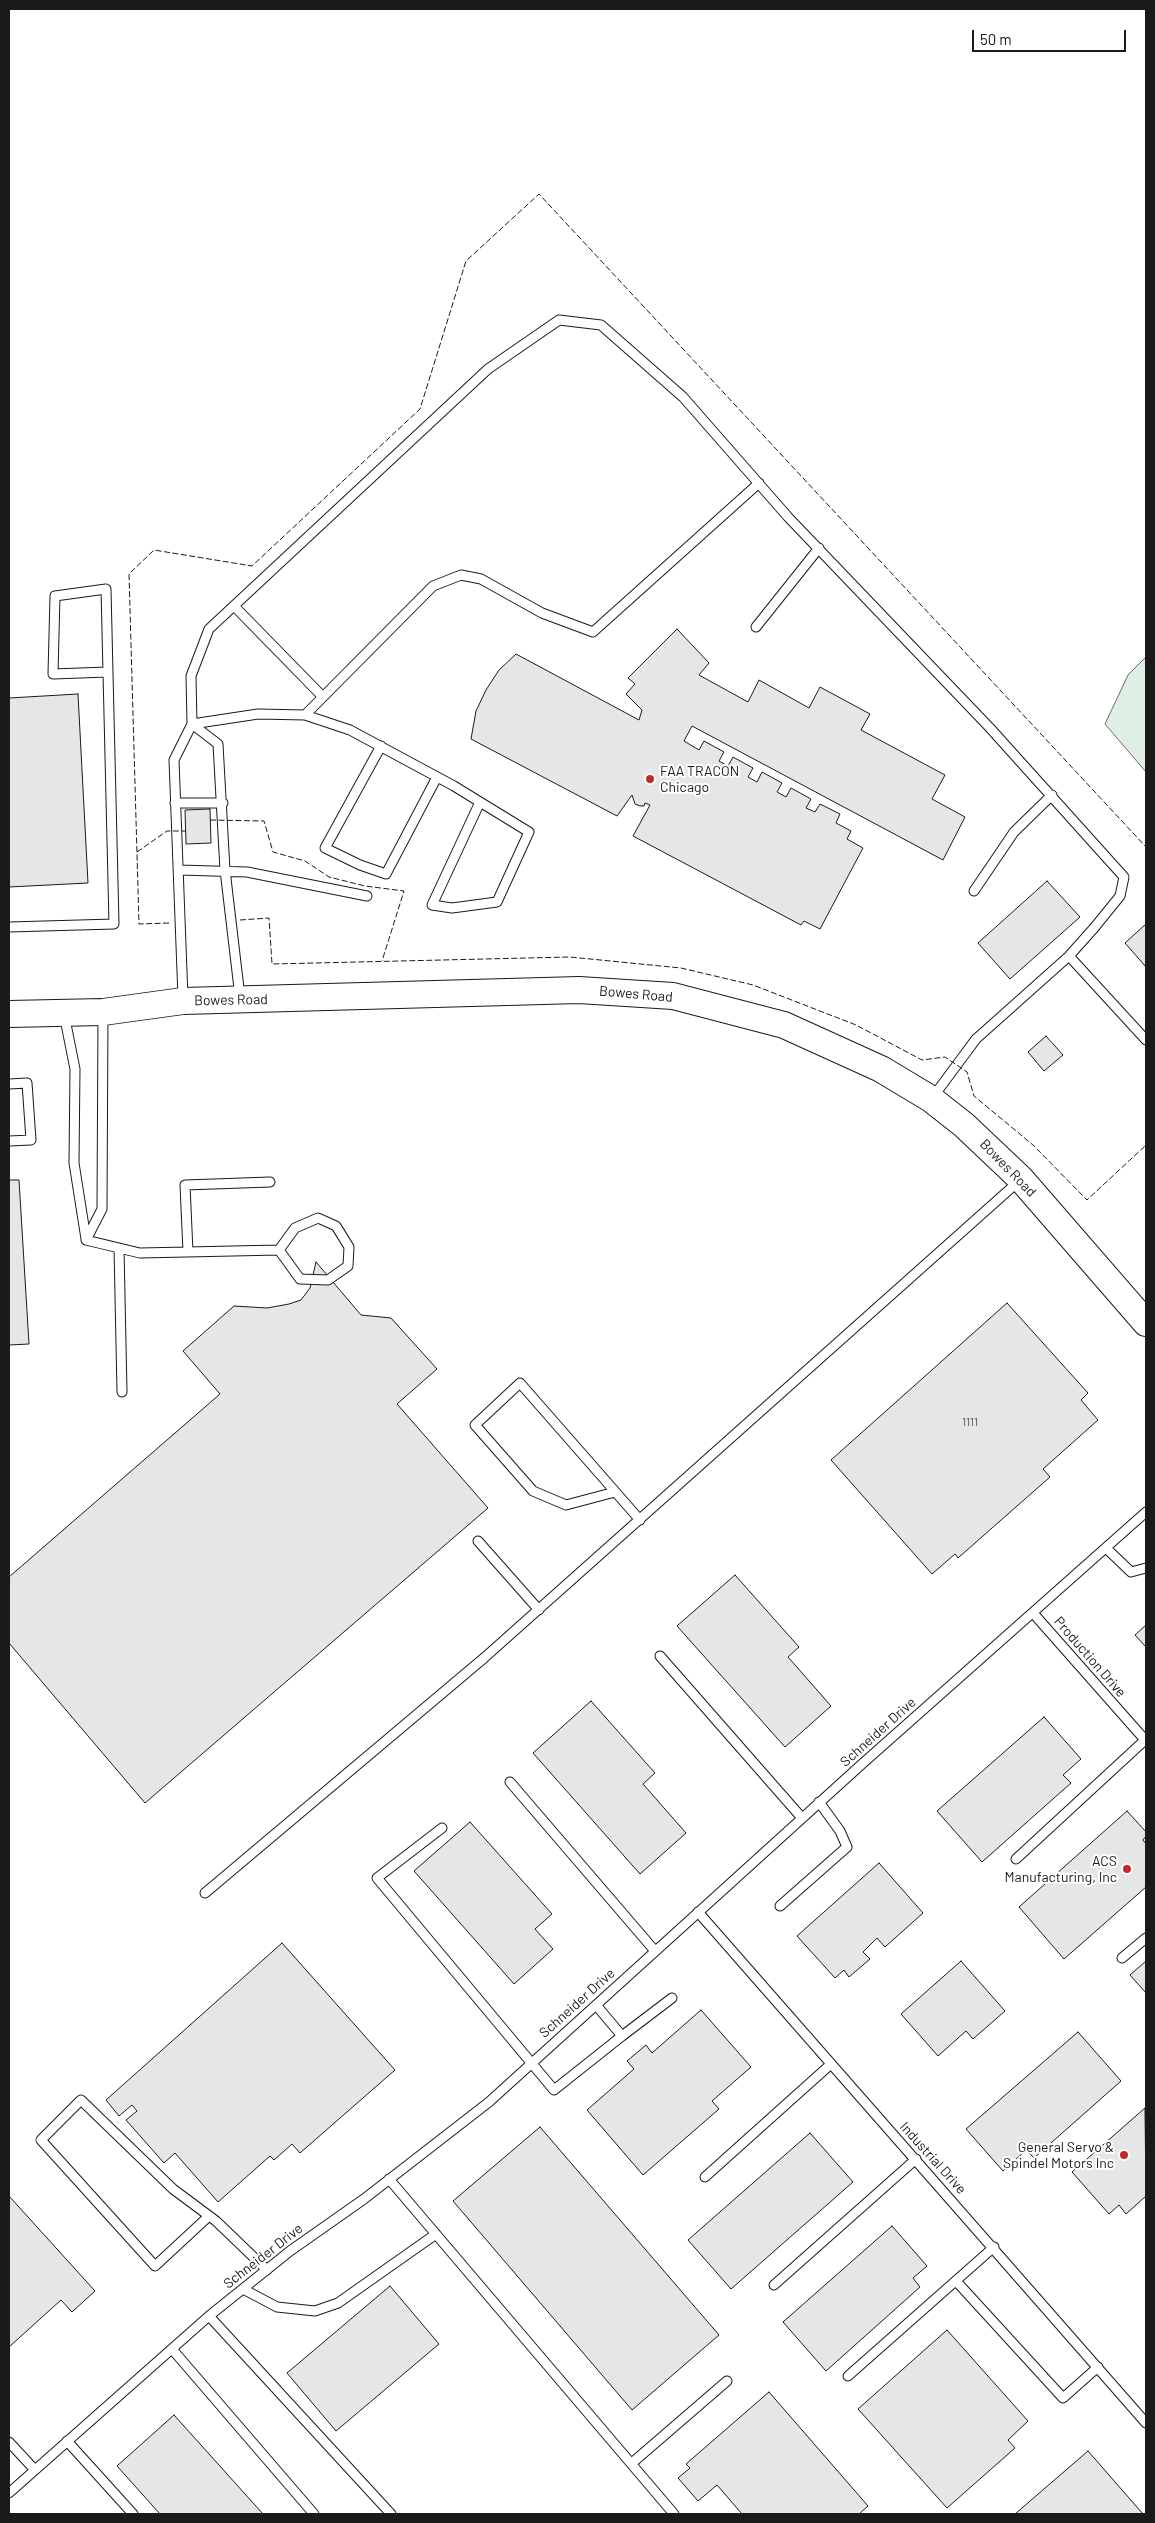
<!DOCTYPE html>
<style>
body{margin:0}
#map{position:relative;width:1155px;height:2523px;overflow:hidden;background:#fff;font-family:Barlow,sans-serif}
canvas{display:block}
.frame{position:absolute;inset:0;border:10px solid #1a1a1a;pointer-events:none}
.scale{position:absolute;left:972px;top:30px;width:154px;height:22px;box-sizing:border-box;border:2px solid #1a1a1a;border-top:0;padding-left:6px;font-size:15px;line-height:18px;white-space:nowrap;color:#1a1a1a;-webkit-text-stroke:4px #fff;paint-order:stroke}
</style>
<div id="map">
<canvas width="1155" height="2523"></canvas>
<div class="frame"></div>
<div class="scale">50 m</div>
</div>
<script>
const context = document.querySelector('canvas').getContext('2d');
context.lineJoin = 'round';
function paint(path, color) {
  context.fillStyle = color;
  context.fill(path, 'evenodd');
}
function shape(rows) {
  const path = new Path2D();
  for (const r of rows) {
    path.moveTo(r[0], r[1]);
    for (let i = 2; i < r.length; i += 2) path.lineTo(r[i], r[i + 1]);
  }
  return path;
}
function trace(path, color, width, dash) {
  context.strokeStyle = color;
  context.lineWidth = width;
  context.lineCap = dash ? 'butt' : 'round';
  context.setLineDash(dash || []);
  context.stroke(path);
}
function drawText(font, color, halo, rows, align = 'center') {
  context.font = font + ' Barlow,sans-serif';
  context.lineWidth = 4;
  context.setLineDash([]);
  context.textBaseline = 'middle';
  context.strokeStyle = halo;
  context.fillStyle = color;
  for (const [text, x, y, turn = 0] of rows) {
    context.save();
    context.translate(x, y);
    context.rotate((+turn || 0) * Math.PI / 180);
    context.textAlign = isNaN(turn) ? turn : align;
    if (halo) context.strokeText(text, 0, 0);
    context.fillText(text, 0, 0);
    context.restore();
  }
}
const green = shape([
 [1146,657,1146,772,1105,724,1128,675,1146,657]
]);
const building = shape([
 [677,629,709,663,699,675,748,702,759,680,809,708,820,687,870,714,861,730,945,775,932,799,965,817,943,860,692,726,684,741,699,750,704,741,724,752,719,761,728,766,733,757,753,768,748,777,757,782,762,772,782,783,777,792,786,797,791,788,811,799,806,808,815,812,820,804,840,814,836,823,851,831,847,839,863,848,820,929,804,921,801,925,633,836,650,805,645,803,644,806,640,806,635,804,632,795,617,816,471,739,476,711,486,690,499,670,516,654,639,720,642,710,626,694,635,684,628,678,677,629],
 [78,694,88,883,9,887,9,698,78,694],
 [210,809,211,843,186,844,185,810,210,809],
 [1047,881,1080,917,1010,979,978,943,1047,881],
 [1146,924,1146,967,1125,943,1146,924],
 [1046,1036,1063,1055,1044,1071,1028,1052,1046,1036],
 [9,1180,19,1180,29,1344,9,1345,9,1180],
 [316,1262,361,1315,391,1318,437,1369,397,1404,488,1508,145,1803,9,1643,9,1577,220,1394,183,1351,234,1306,267,1308,289,1304,301,1300,310,1288,316,1262],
 [1007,1303,1088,1393,1081,1400,1098,1420,1043,1469,1050,1477,958,1558,955,1554,932,1574,831,1460,1007,1303],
 [735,1575,799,1647,788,1657,831,1706,785,1747,677,1626,735,1575],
 [1146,1625,1146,1647,1135,1635,1146,1625],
 [591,1701,655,1773,643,1784,686,1833,640,1874,533,1753,591,1701],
 [1044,1717,1081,1759,1063,1775,1071,1783,982,1862,937,1811,1044,1717],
 [1127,1811,1146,1832,1146,1836,1143,1840,1146,1844,1146,1887,1064,1959,1019,1907,1127,1811],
 [470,1822,552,1914,535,1929,553,1949,514,1984,414,1871,470,1822],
 [879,1863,923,1913,885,1947,877,1938,863,1952,870,1959,849,1977,844,1970,835,1978,797,1936,879,1863],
 [282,1943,395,2070,300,2153,292,2144,274,2160,270,2156,218,2202,175,2153,164,2163,126,2120,137,2111,132,2105,119,2116,106,2100,282,1943],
 [961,1961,1005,2011,973,2039,966,2031,938,2056,901,2014,961,1961],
 [1146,1961,1146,1993,1130,1975,1146,1961],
 [701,2010,751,2067,712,2101,719,2109,643,2175,587,2110,634,2069,627,2061,646,2045,652,2053,701,2010],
 [1078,2032,1121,2081,1034,2158,1026,2150,1003,2171,966,2129,1078,2032],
 [1145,2108,1146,2196,1126,2214,1119,2205,1109,2214,1072,2172,1145,2108],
 [540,2127,719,2335,632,2410,453,2201,540,2127],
 [810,2133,853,2182,731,2289,688,2240,810,2133],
 [9,2196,95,2291,72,2312,61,2300,9,2347,9,2196],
 [892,2226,927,2266,913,2278,920,2287,826,2371,783,2322,892,2226],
 [390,2286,439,2344,336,2431,287,2373,390,2286],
 [947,2330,1028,2421,1008,2440,1015,2448,947,2508,858,2409,947,2330],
 [769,2392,868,2506,859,2514,742,2514,717,2485,698,2501,678,2478,690,2468,686,2464,769,2392],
 [174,2415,263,2514,160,2514,117,2466,174,2415],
 [1088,2451,1143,2514,1015,2514,1088,2451]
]);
const lane = shape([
 [234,606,323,697],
 [756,627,819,548],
 [305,715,433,586,461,575,481,579,542,613,593,632,759,483],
 [381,746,325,848,360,865,386,874,437,777],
 [480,802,432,905,452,908,497,902,529,832,480,802,454,786,350,730,305,715,258,714,192,724,191,676,209,629,488,369,559,320,601,325,683,397,788,517,990,728,1124,877,1120,896,1094,928,1069,956,976,1039,933,1097],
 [175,803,223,803],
 [179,870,247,872,367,896],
 [974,891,1014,832,1052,795],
 [9,927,114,924,106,589,55,596,53,674,107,672],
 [1069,956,1146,1040],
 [183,998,174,760,192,724,218,744,225,870,240,997],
 [64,1014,75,1069,74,1163,86,1239],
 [9,1084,27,1083,31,1140,9,1141],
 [86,1240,140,1253,279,1250,295,1228,318,1218,336,1226,349,1247,348,1266,328,1280,300,1279,279,1250],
 [86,1240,102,1209,103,1014],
 [119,1248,122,1392],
 [188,1252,185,1185,270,1182],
 [615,1492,566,1505,533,1491,475,1425,520,1383,640,1520],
 [478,1541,539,1610],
 [1106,1548,1131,1572,1146,1568],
 [1033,1613,1146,1741],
 [660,1656,802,1818],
 [510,1782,655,1951],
 [442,1828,377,1878,554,2090,622,2036,596,2005],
 [1016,1859,1145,1740],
 [205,1893,484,1658,1019,1181],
 [780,1906,847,1847,840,1831,819,1802],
 [698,1912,1146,2423],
 [1122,1958,1146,1938],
 [622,2036,672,1998],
 [705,2177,831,2064],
 [389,2179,674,2514],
 [209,2216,155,2266,41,2140,81,2100,173,2189,216,2221,267,2270],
 [956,2281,1063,2398,1098,2367],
 [774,2285,916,2159],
 [243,2289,277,2307,315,2311,338,2303,436,2234],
 [209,2316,391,2514],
 [172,2349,314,2514],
 [848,2376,994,2247],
 [67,2441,133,2514],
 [9,2442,35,2470],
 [632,2463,727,2381],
 [9,2493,209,2316,290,2251,364,2199,489,2102,862,1764,1146,1512]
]);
const secondary = shape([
 [9,1014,103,1012,183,1001,579,990,673,996,784,1025,881,1069,931,1099,964,1125,1021,1179,1146,1323]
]);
const fence = shape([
 [210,820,264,821,273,852,305,861,329,877,365,886,404,891,382,961],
 [137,852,167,831,186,831],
 [240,920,269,918,272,964,570,957,681,968,753,985,856,1025,922,1060,945,1057,967,1072,974,1096,1033,1145,1087,1200,1146,1145],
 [169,923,139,924,129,574,154,550,252,566,420,409,466,261,539,194,1146,847]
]);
const markers = [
 [650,779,5,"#c62828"],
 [1127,1869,5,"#c62828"],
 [1124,2155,5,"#c62828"]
];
const numberNames = [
 ["1111",970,1422]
];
const poiNames = [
 ["FAA TRACON",660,771,"left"],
 ["Chicago",660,787,"left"],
 ["ACS",1117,1861],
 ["Manufacturing, Inc",1117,1877],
 ["General Servo &",1114,2147],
 ["Spindel Motors Inc",1114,2163]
];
const streetNames = [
 ["Bowes Road",636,994,5],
 ["Bowes Road",231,1000,-1],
 ["Bowes Road",1008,1168,46],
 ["Production Drive",1090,1657,49],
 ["Schneider Drive",878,1732,-42],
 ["Schneider Drive",577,2003,-42],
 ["Industrial Drive",933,2158,48],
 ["Schneider Drive",263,2256,-38]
];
paint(green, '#e0efe3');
trace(green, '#6a6a6a', 1);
paint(building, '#e6e6e6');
trace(building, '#1a1a1a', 1);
trace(lane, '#1a1a1a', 11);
trace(secondary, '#1a1a1a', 28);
trace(lane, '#fff', 9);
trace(secondary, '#fff', 26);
trace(fence, '#1a1a1a', 1, [6, 2.5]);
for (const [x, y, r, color] of markers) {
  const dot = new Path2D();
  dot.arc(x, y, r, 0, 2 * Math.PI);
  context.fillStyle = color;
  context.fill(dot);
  trace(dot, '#fff', 2);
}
drawText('11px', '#4d4d4d', null, numberNames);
drawText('14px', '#1a1a1a', '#fff', poiNames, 'right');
drawText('14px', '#1a1a1a', '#fff', streetNames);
</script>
